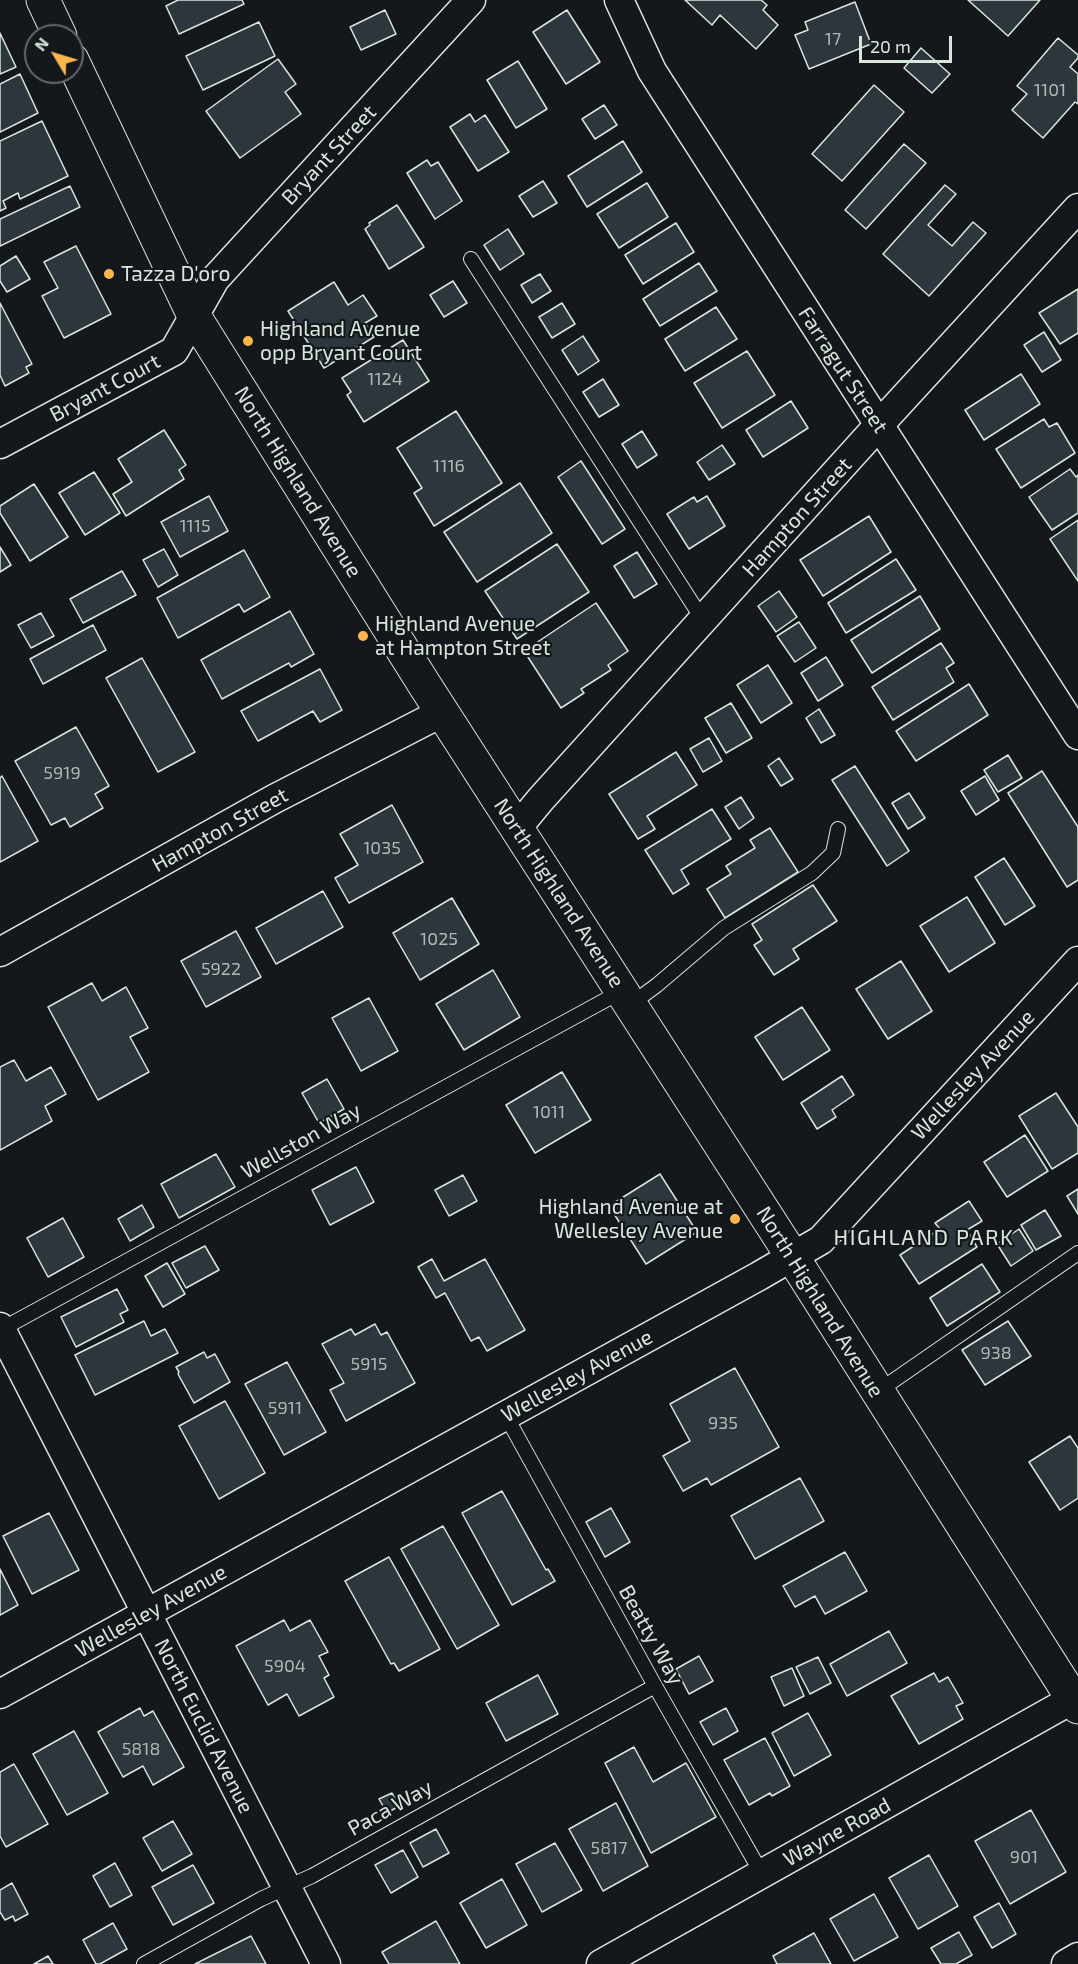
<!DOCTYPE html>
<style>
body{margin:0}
#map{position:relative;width:1078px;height:1964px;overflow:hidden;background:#14181c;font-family:"Exo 2",sans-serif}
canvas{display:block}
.north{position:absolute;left:24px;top:24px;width:60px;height:60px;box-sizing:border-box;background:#14181c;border:2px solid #626a69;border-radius:50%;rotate:308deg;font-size:16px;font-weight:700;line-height:24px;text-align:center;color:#d8e6dc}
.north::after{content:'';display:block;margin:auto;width:21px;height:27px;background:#ffb74d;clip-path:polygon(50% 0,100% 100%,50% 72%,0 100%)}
.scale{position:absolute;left:859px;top:36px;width:93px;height:27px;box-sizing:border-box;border:3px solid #d8e6dc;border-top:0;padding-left:8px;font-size:18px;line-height:21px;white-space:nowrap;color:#d8e6dc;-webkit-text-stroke:4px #14181c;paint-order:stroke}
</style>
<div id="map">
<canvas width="1078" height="1964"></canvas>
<div class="north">N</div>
<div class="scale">20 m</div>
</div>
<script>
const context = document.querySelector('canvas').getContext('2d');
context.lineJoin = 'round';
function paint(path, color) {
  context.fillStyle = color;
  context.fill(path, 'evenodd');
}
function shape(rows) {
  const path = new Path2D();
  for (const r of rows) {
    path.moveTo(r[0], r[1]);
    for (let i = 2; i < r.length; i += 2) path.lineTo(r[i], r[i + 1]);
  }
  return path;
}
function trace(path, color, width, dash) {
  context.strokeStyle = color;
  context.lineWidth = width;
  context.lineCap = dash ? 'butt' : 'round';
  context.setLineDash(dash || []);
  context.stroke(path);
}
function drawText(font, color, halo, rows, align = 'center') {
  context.font = font + ' "Exo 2",sans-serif';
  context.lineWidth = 4.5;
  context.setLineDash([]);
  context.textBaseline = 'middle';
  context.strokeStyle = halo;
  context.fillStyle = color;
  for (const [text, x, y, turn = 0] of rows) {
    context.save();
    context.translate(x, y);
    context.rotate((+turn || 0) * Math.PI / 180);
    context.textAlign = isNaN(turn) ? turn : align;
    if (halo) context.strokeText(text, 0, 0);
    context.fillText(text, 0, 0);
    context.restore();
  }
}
const building = shape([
 [178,0,242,0,244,4,179,34,166,6,178,0],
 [685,0,761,0,767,5,763,10,778,25,756,49,720,15,712,25,685,0],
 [968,0,1040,0,1008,36,968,0],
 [855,2,871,44,809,69,795,35,808,30,805,22,855,2],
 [385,10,396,34,361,50,350,27,385,10],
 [567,10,600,62,566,84,533,32,567,10],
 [259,22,275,56,203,90,186,56,259,22],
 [0,33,16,67,0,74,0,33],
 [1058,38,1078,55,1078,58,1070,67,1078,74,1078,104,1075,102,1043,138,1012,110,1027,94,1017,86,1058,38],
 [921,48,950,74,932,93,904,68,921,48],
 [278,59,296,84,285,92,301,114,240,158,206,111,278,59],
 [518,61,547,109,516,128,487,80,518,61],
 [20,74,38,113,0,132,0,84,20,74],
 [874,85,904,112,842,181,812,154,874,85],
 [604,105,617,125,595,139,582,119,604,105],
 [470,114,475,122,485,115,509,152,478,171,450,127,470,114],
 [42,121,68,176,20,199,18,193,3,201,6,208,0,211,0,141,42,121],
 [623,141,642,172,587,207,568,176,623,141],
 [904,144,926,163,866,229,845,210,904,144],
 [427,160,431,166,438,162,462,201,435,219,407,173,427,160],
 [543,181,557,203,533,217,519,196,543,181],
 [647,183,668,217,619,248,597,214,647,183],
 [945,185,956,194,928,225,952,246,973,222,986,233,929,296,883,254,945,185],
 [70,186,80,207,0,246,0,219,70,186],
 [397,205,424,247,389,269,365,229,370,225,369,223,397,205],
 [676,223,694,252,643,284,625,255,676,223],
 [508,229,524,254,500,270,484,245,508,229],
 [76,246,111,314,64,338,42,296,58,288,44,262,76,246],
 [16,256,30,279,7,292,0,281,0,266,16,256],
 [699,263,717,291,660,326,643,299,699,263],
 [540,274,551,291,532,303,521,285,540,274],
 [453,281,467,303,444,317,430,295,453,281],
 [334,282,348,305,363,295,377,316,365,323,374,337,324,368,288,311,334,282],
 [1078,289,1078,333,1060,344,1039,313,1078,289],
 [0,303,32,364,26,367,29,373,5,386,0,375,0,303],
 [562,303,575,324,552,338,539,317,562,303],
 [716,307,737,339,685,371,665,339,716,307],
 [1044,332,1061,360,1042,372,1024,345,1044,332],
 [583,336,599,361,578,375,562,350,583,336],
 [403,340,429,381,364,422,347,395,351,392,342,378,403,340],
 [747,351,775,395,722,428,694,383,747,351],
 [1021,374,1040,404,984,440,965,410,1021,374],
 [603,379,619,405,599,417,583,392,603,379],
 [791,401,808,428,763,457,746,430,791,401],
 [456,411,502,483,434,526,414,493,422,488,397,448,456,411],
 [1044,419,1049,427,1057,423,1075,453,1021,488,996,449,1044,419],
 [164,430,186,465,179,470,184,479,126,516,113,494,132,482,118,459,164,430],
 [642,431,657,455,637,468,622,444,642,431],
 [722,445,735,464,709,480,697,462,722,445],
 [581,461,625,529,602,544,558,477,581,461],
 [1070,469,1076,477,1078,475,1078,513,1052,530,1029,497,1070,469],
 [94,472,120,513,85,535,59,493,94,472],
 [520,483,552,533,477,582,444,532,520,483],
 [34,484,68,537,30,561,0,513,0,506,34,484],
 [209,496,228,531,180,557,161,522,209,496],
 [707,496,725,526,689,549,667,514,694,497,697,502,707,496],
 [869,516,891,552,823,596,800,560,869,516],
 [1078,520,1078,581,1050,539,1078,520],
 [557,544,589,592,517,639,485,591,557,544],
 [0,547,11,565,0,572,0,547],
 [164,549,178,575,158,587,143,560,164,549],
 [244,550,270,597,244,612,239,604,178,638,157,598,244,550],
 [637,552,657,584,634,598,614,566,637,552],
 [896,559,916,590,846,633,828,603,896,559],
 [122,571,136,595,83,623,70,599,122,571],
 [779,591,797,617,776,632,758,606,779,591],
 [920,596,940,629,872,673,851,640,920,596],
 [596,603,628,651,608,665,611,670,581,689,584,693,561,708,524,651,596,603],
 [290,611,314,654,291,667,289,663,222,699,201,660,290,611],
 [41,613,54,636,31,648,18,625,41,613],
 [799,622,816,648,795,662,777,636,799,622],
 [93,625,106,650,43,684,30,659,93,625],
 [941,643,954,663,946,668,954,682,893,720,872,687,941,643],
 [826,657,843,685,818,701,801,673,826,657],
 [142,658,195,752,158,772,106,678,142,658],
 [768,665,792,703,761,723,737,685,768,665],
 [320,669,342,710,320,722,313,711,258,741,241,711,320,669],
 [969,684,988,715,916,761,896,731,969,684],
 [731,703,752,738,726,753,705,718,731,703],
 [819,709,835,735,821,743,806,718,819,709],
 [76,727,109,786,95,794,103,808,70,827,65,818,51,825,15,761,76,727],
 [709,738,722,761,703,772,690,749,709,738],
 [676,752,697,785,647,816,655,829,638,839,609,794,676,752],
 [1008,755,1022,778,998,792,984,770,1008,755],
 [779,758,793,779,781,786,768,766,779,758],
 [855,766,909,851,887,866,832,780,855,766],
 [1042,771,1078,827,1078,880,1067,887,1008,793,1042,771],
 [2,776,38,841,0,862,0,778,2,776],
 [985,776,999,800,976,815,961,791,985,776],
 [909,793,925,818,908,829,892,803,909,793],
 [741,797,754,818,739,829,725,807,741,797],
 [392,805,423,862,349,903,335,878,358,865,340,834,392,805],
 [712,809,731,839,681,870,689,884,673,894,645,850,712,809],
 [770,828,798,872,725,918,707,889,731,874,726,866,755,848,750,840,770,828],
 [1004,858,1035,906,1005,925,975,877,1004,858],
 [813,885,837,921,793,949,799,959,774,975,754,945,762,940,752,924,813,885],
 [323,891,343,927,276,964,256,928,323,891],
 [967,897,995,943,949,972,920,926,967,897],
 [452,898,479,944,420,980,393,933,452,898],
 [236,931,261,977,206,1007,181,961,236,931],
 [901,961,932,1011,888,1039,856,989,901,961],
 [493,970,520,1017,464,1050,436,1004,493,970],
 [92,983,102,1001,126,987,148,1028,130,1037,149,1072,98,1100,48,1007,92,983],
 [369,998,398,1051,361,1071,332,1018,369,998],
 [802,1007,830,1050,783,1080,755,1037,802,1007],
 [14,1060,26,1081,51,1067,66,1094,45,1106,52,1121,0,1150,0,1067,14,1060],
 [562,1072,591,1120,535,1153,506,1105,562,1072],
 [842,1076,854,1095,832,1110,836,1117,817,1129,801,1103,842,1076],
 [327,1079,344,1109,319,1123,302,1093,327,1079],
 [1056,1093,1078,1127,1078,1153,1052,1169,1019,1116,1056,1093],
 [1025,1135,1048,1171,1007,1197,984,1162,1025,1135],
 [216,1154,235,1187,179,1218,161,1184,216,1154],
 [356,1167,374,1202,330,1225,312,1190,356,1167],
 [660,1174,697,1232,646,1264,609,1206,660,1174],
 [463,1175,477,1201,449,1216,435,1190,463,1175],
 [1078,1189,1078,1214,1067,1196,1078,1189],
 [969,1201,982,1221,967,1230,977,1247,919,1284,900,1255,940,1229,935,1223,969,1201],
 [142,1205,154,1227,130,1241,118,1219,142,1205],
 [1045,1210,1061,1236,1036,1250,1021,1225,1045,1210],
 [63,1218,84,1257,48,1277,27,1238,63,1218],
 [1019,1229,1033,1251,1011,1266,997,1244,1019,1229],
 [205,1246,219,1270,186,1288,172,1263,205,1246],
 [432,1259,444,1281,485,1259,525,1330,487,1351,479,1337,471,1341,445,1293,436,1298,418,1267,432,1259],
 [167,1263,185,1294,163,1307,145,1276,167,1263],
 [982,1264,1000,1292,947,1326,930,1298,982,1264],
 [117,1289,128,1310,120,1314,124,1322,76,1347,61,1317,117,1289],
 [144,1321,151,1336,165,1329,178,1353,95,1395,75,1355,144,1321],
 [1008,1321,1031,1356,985,1385,962,1350,1008,1321],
 [375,1324,381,1335,387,1332,415,1383,346,1421,330,1390,344,1383,322,1344,351,1329,355,1335,375,1324],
 [204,1352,207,1358,215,1354,230,1382,194,1403,178,1374,179,1372,176,1367,204,1352],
 [287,1362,326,1432,284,1455,245,1384,287,1362],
 [735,1368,779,1447,711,1485,707,1478,683,1491,663,1456,690,1441,670,1404,735,1368],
 [225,1401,265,1473,219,1499,179,1426,225,1401],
 [1070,1436,1078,1448,1078,1498,1060,1510,1029,1462,1070,1436],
 [800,1478,824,1521,755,1559,731,1516,800,1478],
 [502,1491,546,1570,548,1569,555,1581,512,1605,462,1513,502,1491],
 [611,1508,630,1542,605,1557,586,1522,611,1508],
 [49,1513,79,1570,32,1594,3,1536,49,1513],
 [443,1526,499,1625,457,1649,401,1549,443,1526],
 [845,1552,867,1591,825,1614,815,1596,795,1607,783,1586,845,1552],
 [389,1557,440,1649,399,1671,394,1663,391,1664,345,1581,389,1557],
 [0,1569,18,1605,0,1615,0,1569],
 [284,1620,290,1631,310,1620,328,1652,319,1656,329,1675,324,1678,334,1697,299,1716,287,1694,268,1705,236,1646,284,1620],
 [889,1631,907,1663,847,1696,830,1664,889,1631],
 [699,1656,713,1681,689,1694,676,1669,699,1656],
 [818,1657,831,1683,810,1694,796,1667,818,1657],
 [792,1668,804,1696,784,1706,771,1677,792,1668],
 [934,1673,939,1682,948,1677,963,1703,956,1706,963,1719,919,1744,891,1696,934,1673],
 [538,1675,558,1714,506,1741,486,1703,538,1675],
 [140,1708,144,1716,153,1711,184,1767,153,1785,143,1766,123,1777,98,1732,140,1708],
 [726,1708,738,1731,713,1745,700,1722,726,1708],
 [808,1713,831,1755,794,1776,772,1733,808,1713],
 [74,1731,108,1793,67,1815,33,1754,74,1731],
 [765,1738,790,1786,772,1796,770,1793,749,1805,724,1760,765,1738],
 [634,1747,653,1782,686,1763,716,1817,651,1853,605,1763,634,1747],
 [14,1764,48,1824,6,1847,0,1836,0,1772,14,1764],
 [392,1793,399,1806,387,1813,379,1799,392,1793],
 [616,1803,648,1866,603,1891,569,1829,616,1803],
 [1031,1810,1066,1872,1010,1904,975,1841,1031,1810],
 [173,1821,192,1854,162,1871,143,1838,173,1821],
 [436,1829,449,1853,423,1867,410,1843,436,1829],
 [555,1843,582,1890,542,1912,516,1864,555,1843],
 [403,1850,418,1877,391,1893,375,1865,403,1850],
 [929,1855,958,1906,918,1929,889,1878,929,1855],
 [115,1863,132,1895,110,1907,93,1876,115,1863],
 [193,1865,214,1903,173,1925,152,1887,193,1865],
 [502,1879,527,1925,486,1948,460,1903,502,1879],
 [12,1883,28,1914,15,1921,13,1916,5,1920,0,1912,0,1890,12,1883],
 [874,1894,898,1937,854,1961,830,1919,874,1894],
 [999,1903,1016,1934,992,1948,974,1917,999,1903],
 [436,1921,460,1964,389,1964,382,1952,436,1921],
 [113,1923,127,1949,100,1964,96,1964,83,1940,113,1923],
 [959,1932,972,1955,956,1964,941,1964,931,1948,959,1932],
 [814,1933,831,1964,777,1964,773,1956,814,1933],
 [251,1936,266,1964,195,1964,251,1936],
 [48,1956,53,1964,34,1964,48,1956]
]);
const lane = shape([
 [471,259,703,620],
 [630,1005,657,985,724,928,812,873,833,853,838,829],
 [0,1330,622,991],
 [877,1392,1078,1253],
 [506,1416,655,1686,762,1874],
 [144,1964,261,1899,312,1876,655,1686]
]);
const street = shape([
 [619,0,652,71,1078,735],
 [0,444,174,351,215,279,471,0],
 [517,828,541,799,878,426,1078,208],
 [0,952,274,799,443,712],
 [0,1327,326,1964],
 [0,1694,759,1276,821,1240,1078,961],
 [601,1964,1073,1699],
 [1066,1964,1078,1957]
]);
const secondary = shape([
 [43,0,60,36],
 [72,60,194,316,424,684,776,1231,1078,1707]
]);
const markers = [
 [109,274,6,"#ffb74d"],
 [248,341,6,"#ffb74d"],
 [363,636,6,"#ffb74d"],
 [735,1219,6,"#ffb74d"]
];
const numberNames = [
 ["17",833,39],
 ["1101",1050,90],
 ["1124",385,379],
 ["1116",449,466],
 ["1115",195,526],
 ["5919",62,773],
 ["1035",382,848],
 ["1025",439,939],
 ["5922",221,969],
 ["1011",549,1112],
 ["938",996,1353],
 ["5915",369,1364],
 ["5911",285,1408],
 ["935",723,1423],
 ["5904",285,1666],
 ["5818",141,1749],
 ["5817",609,1848],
 ["901",1024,1857]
];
const streetNames = [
 ["Bryant Street",329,155,-47],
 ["Farragut Street",843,370,57],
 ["Bryant Court",105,388,-28],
 ["North Highland Avenue",298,482,58],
 ["Hampton Street",797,517,-48],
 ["Hampton Street",220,830,-29],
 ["North Highland Avenue",559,893,57],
 ["Wellesley Avenue",973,1075,-47],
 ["Wellston Way",301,1141,-29],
 ["North Highland Avenue",820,1302,58],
 ["Wellesley Avenue",577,1376,-29],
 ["Wellesley Avenue",151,1611,-29],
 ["Beatty Way",651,1635,61],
 ["North Euclid Avenue",204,1726,63],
 ["Paca Way",390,1808,-29],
 ["Wayne Road",837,1832,-29]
];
const poiNames = [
 ["Tazza D'oro",121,274],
 ["Highland Avenue",260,329],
 ["opp Bryant Court",260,353],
 ["Highland Avenue",375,624],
 ["at Hampton Street",375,648],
 ["Highland Avenue at",723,1207,"right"],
 ["Wellesley Avenue",723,1231,"right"]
];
const neighbourhoodNames = [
 ["HIGHLAND PARK",924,1238]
];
paint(building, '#2c363c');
trace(building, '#d8e6dc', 1.5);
trace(lane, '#d8e6dc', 16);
trace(street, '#d8e6dc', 31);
trace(secondary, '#d8e6dc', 35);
trace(lane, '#14181c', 14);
trace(street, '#14181c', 28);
trace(secondary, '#14181c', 33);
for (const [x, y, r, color] of markers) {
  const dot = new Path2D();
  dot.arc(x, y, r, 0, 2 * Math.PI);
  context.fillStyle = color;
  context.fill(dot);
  trace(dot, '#14181c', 2);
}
drawText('18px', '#adbab4', null, numberNames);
drawText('21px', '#d8e6dc', '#14181c', streetNames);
drawText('21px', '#d8e6dc', '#14181c', poiNames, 'left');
context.letterSpacing = '1.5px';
drawText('22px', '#d8e6dc', '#14181c', neighbourhoodNames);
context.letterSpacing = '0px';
</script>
